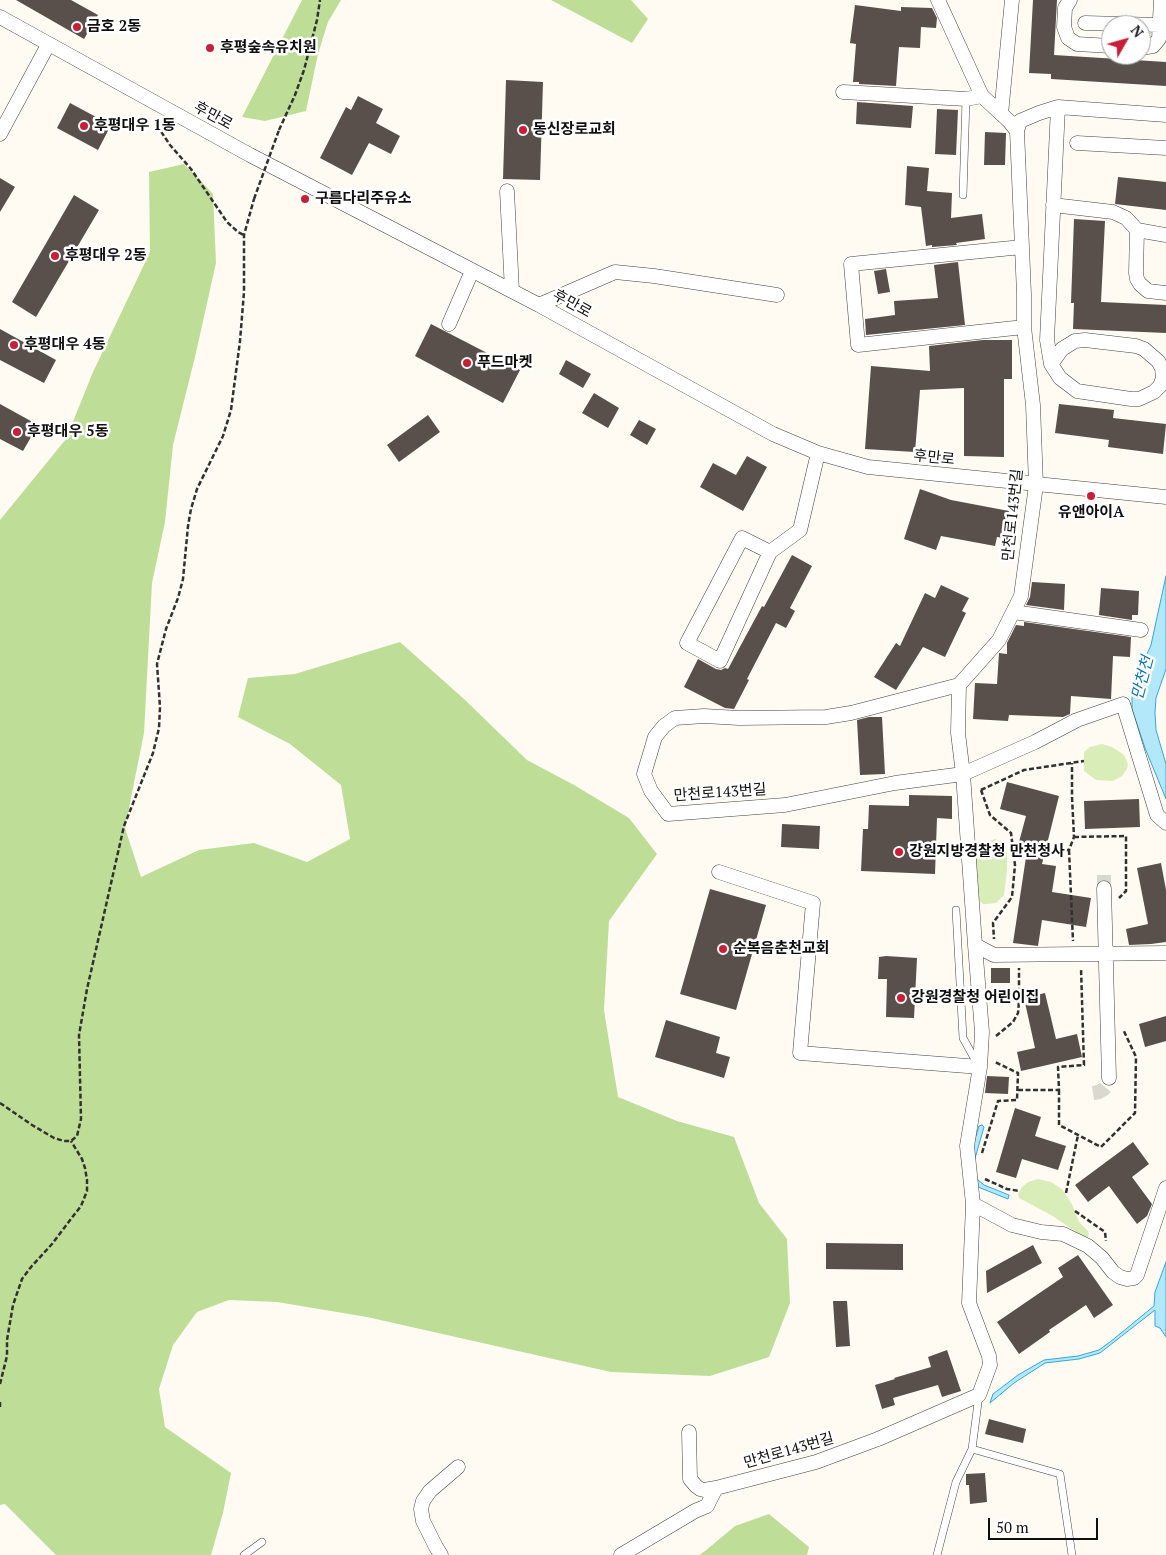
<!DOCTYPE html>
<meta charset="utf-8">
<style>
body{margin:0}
#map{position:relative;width:1166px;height:1555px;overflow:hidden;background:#fffbf2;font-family:"PT Serif",serif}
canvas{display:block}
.north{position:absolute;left:1101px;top:15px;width:50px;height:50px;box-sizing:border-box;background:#fff;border:1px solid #9f9f9f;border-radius:50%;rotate:52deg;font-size:14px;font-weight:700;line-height:20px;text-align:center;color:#0f0f0f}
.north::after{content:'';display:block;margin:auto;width:18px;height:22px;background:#c91e38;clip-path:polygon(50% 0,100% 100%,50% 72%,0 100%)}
.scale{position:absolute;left:988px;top:1518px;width:110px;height:22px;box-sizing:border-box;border:2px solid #0f0f0f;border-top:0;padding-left:6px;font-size:15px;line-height:18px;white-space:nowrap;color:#0f0f0f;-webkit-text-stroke:4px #fff;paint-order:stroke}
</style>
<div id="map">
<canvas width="1166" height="1555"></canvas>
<div class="north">N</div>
<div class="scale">50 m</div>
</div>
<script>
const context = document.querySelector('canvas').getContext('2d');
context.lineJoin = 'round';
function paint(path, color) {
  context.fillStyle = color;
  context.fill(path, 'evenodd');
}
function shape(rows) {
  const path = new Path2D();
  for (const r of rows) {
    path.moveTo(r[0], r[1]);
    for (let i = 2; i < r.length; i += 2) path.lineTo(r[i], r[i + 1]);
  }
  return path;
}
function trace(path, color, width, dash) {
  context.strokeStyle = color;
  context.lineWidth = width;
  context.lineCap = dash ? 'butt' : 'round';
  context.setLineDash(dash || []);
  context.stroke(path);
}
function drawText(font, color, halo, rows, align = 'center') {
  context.font = font + ' "PT Serif","Noto Sans KR",serif';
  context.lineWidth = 5;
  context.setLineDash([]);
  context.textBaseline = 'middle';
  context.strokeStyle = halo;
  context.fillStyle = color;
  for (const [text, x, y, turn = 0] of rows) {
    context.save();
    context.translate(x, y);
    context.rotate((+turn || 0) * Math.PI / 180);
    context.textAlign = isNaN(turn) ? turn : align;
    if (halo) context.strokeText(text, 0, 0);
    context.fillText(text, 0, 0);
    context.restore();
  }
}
const green = shape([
 [1102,744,1112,747,1120,752,1124,755,1128,764,1127,769,1122,776,1113,781,1096,780,1084,771,1084,752,1090,747],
 [995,839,1002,842,1007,848,1007,871,1004,895,996,903,987,904,983,904,978,899,975,855,979,848,985,843],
 [1038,1179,1051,1182,1062,1189,1073,1206,1079,1222,1088,1231,1089,1236,1087,1238,1085,1238,1051,1215,1019,1198,1018,1194,1022,1187,1028,1182]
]);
const forest = shape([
 [302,0,341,0,328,22,318,54,306,111,265,121,242,117],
 [551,0,631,0,648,19,632,43],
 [184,164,213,194,216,263,195,357,173,445,165,522,152,583,144,733,125,828,141,877,199,850,254,843,307,862,350,839,341,785,290,744,238,717,248,678,295,674,400,642,464,699,527,760,574,785,629,818,657,854,609,921,604,1010,618,1097,677,1121,734,1137,759,1203,787,1239,790,1303,769,1357,710,1376,611,1372,367,1317,277,1302,229,1300,197,1312,173,1345,159,1389,165,1427,231,1473,223,1513,211,1555,56,1555,5,1504,0,1505,0,520,66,439,93,372,150,252,149,172],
 [769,1514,809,1547,807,1555,699,1555,705,1551,735,1526]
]);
const water = shape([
 [1166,576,1166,669,1156,698,1155,713,1156,730,1166,764,1166,799,1145,748,1132,709,1132,696,1135,681,1151,645,1166,576],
 [982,1125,984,1127,974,1162,976,1175,978,1180,984,1185,1009,1195,1008,1199,978,1187,969,1158,979,1126,982,1125],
 [1166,1262,1166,1337,1160,1328,1155,1326,1155,1310,1100,1353,1079,1359,1045,1363,1014,1383,990,1403,993,1394,1018,1375,1044,1360,1078,1356,1099,1350,1110,1342,1154,1306,1155,1292,1166,1262]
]);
const building = shape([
 [16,0,71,0,98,15,84,39],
 [1033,0,1057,0,1054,55,1166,62,1166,86,1051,79,1051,74,1029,73],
 [855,5,901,11,901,7,932,8,937,18,936,28,921,27,920,48,899,47,896,86,859,84,859,82,853,82,856,44,850,43],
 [506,80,543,82,540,180,503,179],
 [358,96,383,109,376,123,400,136,391,154,369,143,352,175,320,158,346,107,351,110],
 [857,102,913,106,911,128,856,124],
 [70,103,111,125,98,150,57,128],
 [937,109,958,110,956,155,935,154],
 [985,132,1006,133,1005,165,984,165],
 [907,166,929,168,927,191,952,193,951,218,982,214,985,239,956,243,957,245,932,247,932,245,926,246,921,207,905,205],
 [1118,177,1166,182,1166,210,1115,204],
 [0,178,15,187,0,212],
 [74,195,99,210,36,317,12,302],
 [1074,219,1105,221,1101,302,1166,305,1166,333,1073,329,1074,303,1071,303],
 [958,262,965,325,866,335,865,319,895,315,894,301,938,298,934,265],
 [886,269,890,292,878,294,874,271],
 [431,324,520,370,503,403,415,356],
 [0,329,56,360,44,383,0,360],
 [983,340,1012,340,1012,379,1004,379,1004,457,964,456,964,388,920,390,915,452,865,449,871,366,930,371,929,346],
 [566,360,591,374,583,388,559,374],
 [594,393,619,408,608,428,582,413],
 [0,404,38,425,23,451,0,439],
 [1059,404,1114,410,1113,418,1166,424,1163,454,1108,447,1109,440,1055,433],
 [428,415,440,432,399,462,387,445],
 [639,420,656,429,647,445,630,435],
 [747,456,767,467,743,511,700,487,713,463,736,475],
 [920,489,951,500,1009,511,1003,538,997,537,995,546,941,536,936,550,904,539],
 [792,555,812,566,790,608,795,611,786,628,776,623,747,679,749,680,734,709,725,708,684,687,698,659,716,669,721,670,725,668,728,669,762,606,764,607],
 [1032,582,1065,584,1064,610,1026,605,1030,597],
 [941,585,969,598,962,611,966,613,945,657,923,647,896,690,874,677,896,643,900,646,925,593,935,598],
 [1101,588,1139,591,1138,615,1132,615,1132,620,1099,615],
 [1024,622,1131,637,1130,657,1113,656,1111,699,1071,696,1070,714,1063,717,1009,715,1008,721,973,719,975,683,997,684,999,653,1007,654,1007,643,1016,625,1024,626],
 [869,717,882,717,885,774,860,775,857,720],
 [1007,782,1059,796,1042,864,1056,866,1052,892,1091,898,1086,927,1042,920,1038,946,1013,943,1028,844,1019,842,1026,816,1000,809],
 [909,795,952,796,952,819,937,818,935,874,861,871,863,829,868,829,869,805,909,806],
 [1139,799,1140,827,1085,829,1084,801],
 [782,824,820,826,819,849,781,847],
 [1161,863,1166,890,1166,942,1151,944,1129,945,1126,929,1148,924,1137,868],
 [710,889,766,905,736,1010,680,994],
 [886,956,917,958,914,1018,886,1017,887,979,878,979,879,957],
 [991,968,1010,968,1010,983,991,983],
 [1045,993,1056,1039,1077,1034,1082,1057,1021,1071,1017,1052,1035,1048,1024,998],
 [1166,1016,1166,1041,1145,1047,1139,1024],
 [666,1020,720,1037,716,1053,730,1057,724,1078,655,1057],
 [987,1076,1009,1077,1008,1094,985,1093],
 [1015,1108,1041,1117,1035,1136,1066,1146,1058,1170,1022,1159,1016,1178,996,1172],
 [1133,1142,1149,1164,1132,1177,1152,1204,1147,1216,1137,1224,1109,1186,1088,1202,1075,1185],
 [826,1243,903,1244,903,1270,826,1269],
 [1033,1245,1042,1263,987,1293,986,1271],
 [1078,1255,1113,1305,1094,1318,1086,1305,1049,1330,1050,1332,1019,1354,997,1322,1063,1277,1058,1268],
 [833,1301,847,1301,850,1346,836,1347],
 [947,1350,961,1391,942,1397,938,1385,893,1398,895,1405,882,1409,875,1385,895,1379,894,1378,931,1367,928,1357],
 [989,1419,1026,1429,1023,1443,985,1434],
 [985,1473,987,1502,970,1504,969,1485,966,1485,966,1474]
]);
const streetTunnel = shape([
 [1104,875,1104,888],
 [1093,1093,1099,1092,1104,1089,1108,1084,1109,1078]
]);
const path = shape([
 [155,118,160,130,170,145,191,169,227,222,238,232,244,235],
 [279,130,295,95,304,70,317,20,320,0],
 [981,790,990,815,1011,833,1015,865,1012,897,993,923,994,939],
 [981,790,1024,770,1084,761],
 [1074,837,1126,836,1126,891,1119,898],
 [1069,850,1073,941],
 [1013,851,1069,850,1074,837,1072,797,1072,763],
 [996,1036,1013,1022,1018,1013,1019,1001,1019,968],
 [1018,1090,1059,1090,1058,1067,1084,1065,1081,968],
 [1059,1090,1059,1125,1101,1147,1135,1113,1136,1057,1123,1029],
 [0,1103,32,1125,54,1138,64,1141,71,1141,77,1136,81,1119,79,1035,87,989,124,826,153,753,159,728,160,707,157,664,166,629,178,598,183,579,188,526,191,509,197,489,223,436,231,410,240,341,244,292,244,235,254,199],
 [982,1153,998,1101,1017,1100,1018,1073,995,1062],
 [985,1179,1007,1189,1020,1191],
 [1066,1193,1078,1135],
 [1075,1211,1105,1232,1106,1241],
 [0,1384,7,1356,7,1340,13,1305,22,1279,31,1267,52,1244,74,1215,81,1206,87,1191,87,1180,85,1168,82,1159,71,1141],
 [0,1402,0,1409]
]);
const lane = shape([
 [963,195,966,99],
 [956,910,963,1038,978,1065],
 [972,1449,1060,1474,1072,1555],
 [244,1555,262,1542],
 [937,1555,956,1482,972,1449,979,1395]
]);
const street = shape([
 [1070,0,1065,8,1064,27,1068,38,1077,44,1111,46],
 [0,17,250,155,539,305,773,434,818,453,868,467,1166,497],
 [1085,23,1160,25],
 [1141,48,1153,46,1159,39,1161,0],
 [843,92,966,99,982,96],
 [1001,114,1012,0],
 [1017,131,1020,121,1039,113,1058,107,1166,115],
 [0,134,48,45],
 [1077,143,1166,148],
 [507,191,512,291],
 [1053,205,1113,212,1126,218,1137,230,1166,235],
 [1137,230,1136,273,1137,279,1140,284,1148,291,1166,293],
 [1022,247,851,264,858,345,1024,327],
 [539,305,615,272,654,276,777,295],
 [449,324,472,271],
 [1051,364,1062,349,1075,341,1085,340,1136,346,1144,349,1158,361,1162,368,1163,378,1160,386,1154,392,1139,399,1131,399,1077,391,1060,378,1051,364,1047,340,1058,107],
 [770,552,720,661,687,643,742,538,770,552,800,530,818,453],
 [1013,612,1141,630],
 [959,685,851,713,826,717,739,718,704,716,675,718,664,726,655,737,644,774,651,791,668,814,785,805,895,783,963,774,1035,742,1077,720,1123,704,1157,815,1166,823],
 [719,872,813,903,800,1053,980,1067],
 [1104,888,1109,1078],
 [975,945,994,955,1166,953],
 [973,1204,1012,1225,1041,1232,1063,1234,1088,1246,1102,1258,1113,1272,1120,1277,1127,1279,1134,1278,1137,1275,1166,1188],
 [689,1432,690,1479,696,1486,700,1489,704,1490,716,1488,816,1462,878,1439,979,1395,990,1365,989,1356,969,1303,973,1204,967,1146,980,1067,982,1032,975,945,963,774,958,733,959,685,999,640,1021,596,1036,485,1033,405,1024,327,1024,294,1017,131,1009,121,982,96,938,0],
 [441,1555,436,1547,423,1521,421,1509,423,1501,430,1491,458,1467],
 [621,1555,695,1511,707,1506,716,1488]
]);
const pathBridge = shape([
 [254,199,279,130]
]);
const markers = [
 [77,27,5,"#c91e38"],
 [210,48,5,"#c91e38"],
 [84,126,5,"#c91e38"],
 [523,130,5,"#c91e38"],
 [305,199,5,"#c91e38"],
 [55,256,5,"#c91e38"],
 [14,345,5,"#c91e38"],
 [467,363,5,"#c91e38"],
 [17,432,5,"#c91e38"],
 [1091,496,5,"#c91e38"],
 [899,852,5,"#c91e38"],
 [723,949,5,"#c91e38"],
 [901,998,5,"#c91e38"]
];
const poiNames = [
 ["금호 2동",87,27],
 ["후평숲속유치원",220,48],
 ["후평대우 1동",94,126],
 ["동신장로교회",533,130],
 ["구름다리주유소",315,199],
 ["후평대우 2동",65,256],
 ["후평대우 4동",24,345],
 ["푸드마켓",477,363],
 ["후평대우 5동",27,432],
 ["유앤아이A",1091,513,"center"],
 ["강원지방경찰청 만천청사",909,852],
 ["순복음춘천교회",733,949],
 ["강원경찰청 어린이집",911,998]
];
const streetNames = [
 ["후만로",213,116,29],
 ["후만로",572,304,29],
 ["후만로",934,458,6],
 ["만천로143번길",1013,515,-84],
 ["만천로143번길",720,793,-4],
 ["만천로143번길",789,1451,-16]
];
const waterNames = [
 ["만천천",1143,678,-75]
];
paint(green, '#d9edb8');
paint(forest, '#bede97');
paint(water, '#b3e7fa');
trace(water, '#36a7d5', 1);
paint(building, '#594f4b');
trace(streetTunnel, '#dbd8d0', 14, [14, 7]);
trace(lane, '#424242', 8);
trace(street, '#424242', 15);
trace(path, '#313131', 2.5, [5, 2.5]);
trace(lane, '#fff', 7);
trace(street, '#fff', 14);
trace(pathBridge, '#313131', 2.5, [5, 2.5]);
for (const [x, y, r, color] of markers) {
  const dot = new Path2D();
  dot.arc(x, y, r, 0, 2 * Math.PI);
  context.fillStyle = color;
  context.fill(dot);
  trace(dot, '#fff', 2);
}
drawText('bold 15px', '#0f0f0f', '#fff', poiNames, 'left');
drawText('15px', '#0f0f0f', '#fff', streetNames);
drawText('italic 16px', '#1077aa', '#fff', waterNames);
</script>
